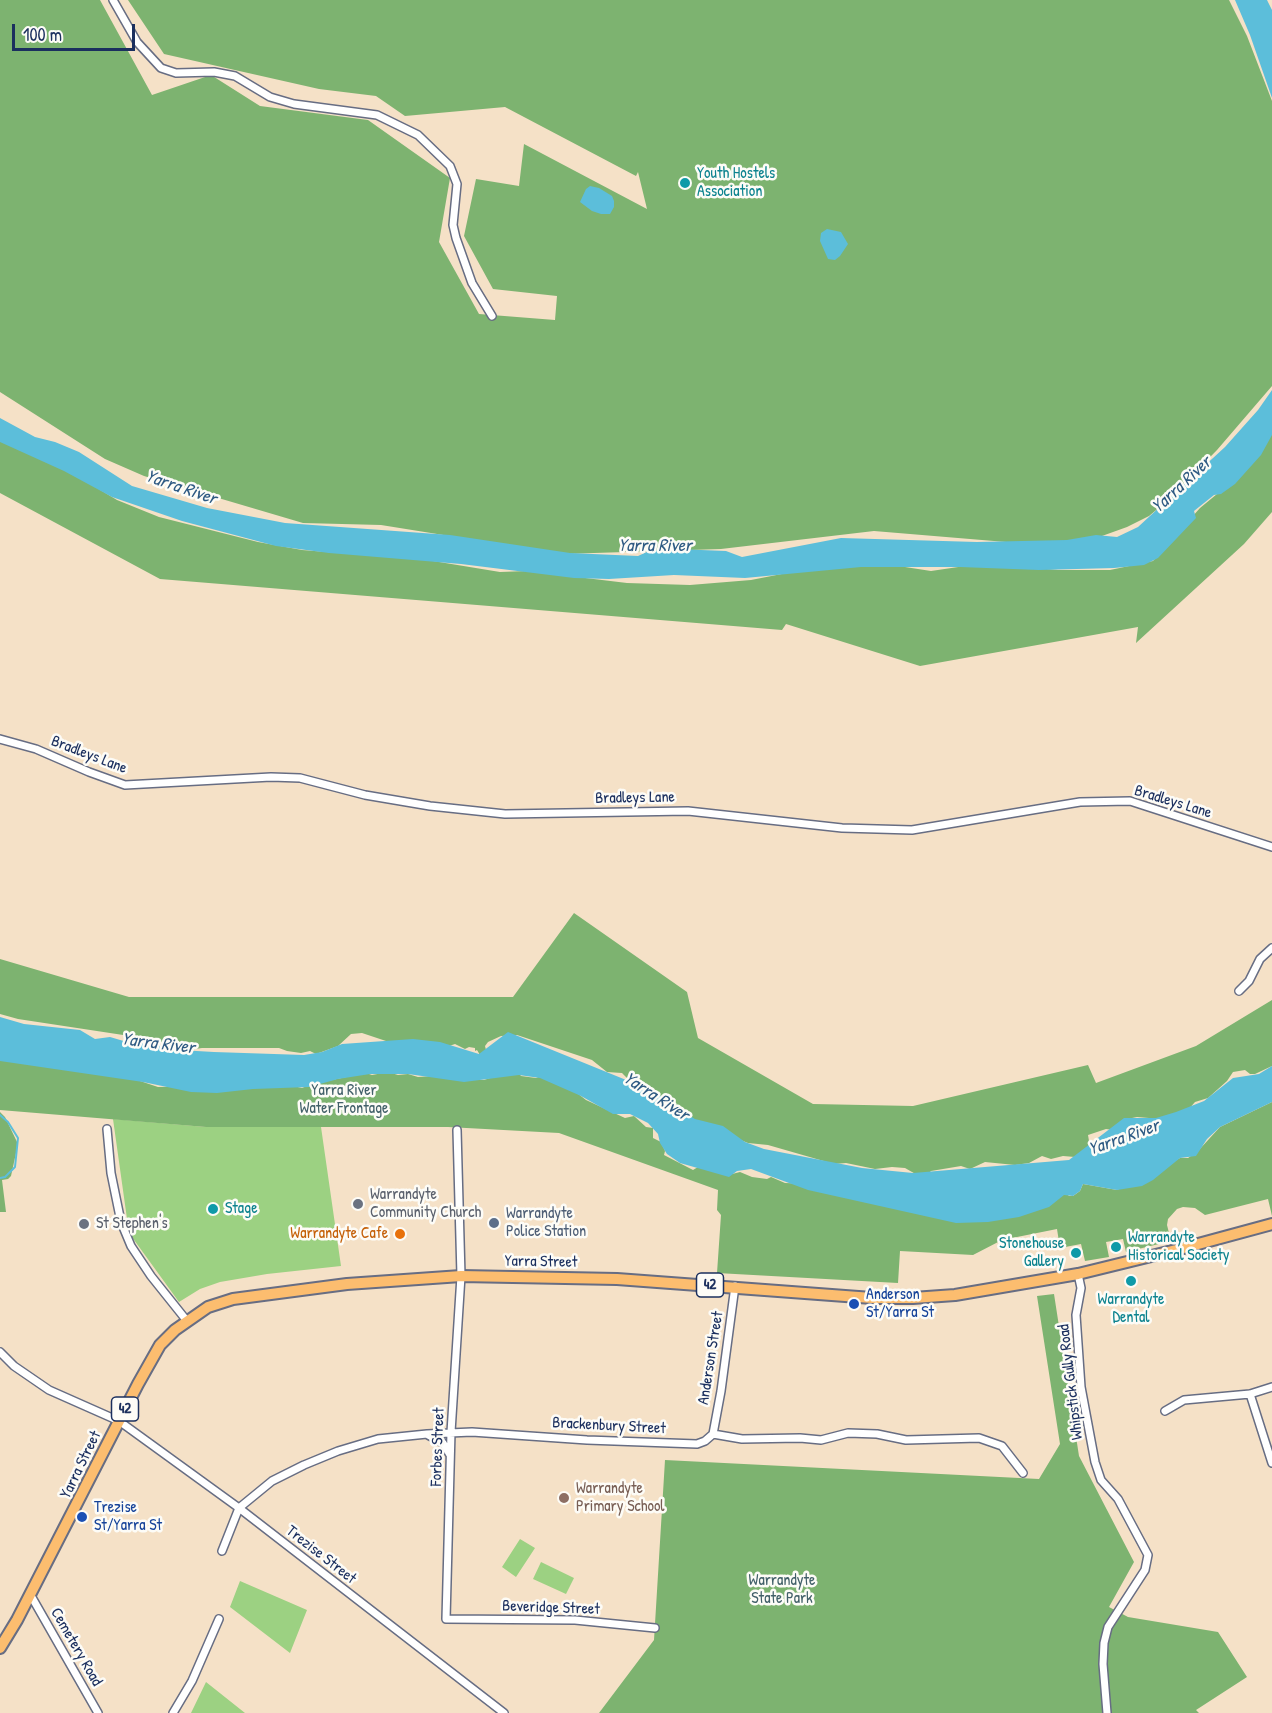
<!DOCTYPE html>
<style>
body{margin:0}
#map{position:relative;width:1272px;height:1713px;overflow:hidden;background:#f5e1c7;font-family:"Patrick Hand",sans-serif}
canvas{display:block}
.scale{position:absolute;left:12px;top:24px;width:123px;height:27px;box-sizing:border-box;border:3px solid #1b2f5e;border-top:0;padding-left:8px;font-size:18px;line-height:21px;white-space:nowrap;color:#1b2f5e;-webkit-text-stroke:4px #fdfcf7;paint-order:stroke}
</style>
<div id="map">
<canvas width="1272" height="1713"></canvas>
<div class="scale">100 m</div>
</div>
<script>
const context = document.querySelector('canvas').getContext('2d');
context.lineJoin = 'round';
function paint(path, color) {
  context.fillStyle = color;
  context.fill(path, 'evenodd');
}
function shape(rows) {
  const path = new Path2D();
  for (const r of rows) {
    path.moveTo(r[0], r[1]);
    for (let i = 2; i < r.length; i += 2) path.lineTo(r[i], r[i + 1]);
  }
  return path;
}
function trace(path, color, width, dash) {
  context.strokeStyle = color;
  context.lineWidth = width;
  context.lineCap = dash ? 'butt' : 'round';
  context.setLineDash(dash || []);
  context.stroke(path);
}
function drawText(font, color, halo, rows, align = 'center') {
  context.font = font + ' "Patrick Hand",sans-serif';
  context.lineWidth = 5;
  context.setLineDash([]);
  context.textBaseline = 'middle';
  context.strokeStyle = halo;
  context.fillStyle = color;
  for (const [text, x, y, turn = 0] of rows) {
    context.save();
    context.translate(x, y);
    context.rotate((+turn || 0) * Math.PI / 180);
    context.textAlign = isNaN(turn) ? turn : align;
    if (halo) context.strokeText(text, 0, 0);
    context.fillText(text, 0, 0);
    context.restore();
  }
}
const green = shape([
 [113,1119,206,1127,321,1127,341,1266,267,1274,220,1282,200,1289,179,1302,129,1233],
 [520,1539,535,1548,516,1577,502,1567],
 [541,1562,574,1578,566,1594,533,1579],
 [240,1581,307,1610,290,1653,230,1607],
 [206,1682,245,1713,191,1713]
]);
const forest = shape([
 [0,0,100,0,152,95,211,75,260,106,368,120,450,178,439,242,479,314,555,320,557,296,493,289,464,236,476,179,519,186,524,144,647,209,638,172,636,176,505,107,405,116,376,96,319,89,164,54,128,0,1229,0,1247,36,1272,101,1272,386,1217,450,1167,501,1149,516,1127,527,1088,541,1030,544,874,531,721,549,562,554,381,525,303,523,144,476,105,459,0,392],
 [1272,430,1272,512,1244,544,1136,643,1138,627,920,666,786,624,782,630,160,579,0,493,0,439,44,456,117,500,159,517,258,542,302,550,427,560,500,572,527,571,627,583,690,585,751,580,792,572,846,565,905,567,931,571,965,566,1012,566,1058,570,1110,570,1153,561,1200,508,1217,494],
 [574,913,687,992,698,1038,813,1104,913,1106,1088,1065,1096,1083,1196,1046,1272,1000,1272,1066,1255,1074,1250,1074,1245,1070,1233,1072,1227,1081,1208,1098,1195,1102,1188,1110,1173,1120,1137,1117,1127,1119,1113,1130,1106,1129,1088,1135,1090,1147,1075,1157,1063,1156,1051,1159,1042,1156,1029,1163,1015,1165,985,1162,970,1169,961,1166,931,1171,926,1176,919,1176,905,1168,892,1167,875,1169,846,1163,834,1164,768,1145,748,1143,685,1118,654,1091,631,1082,622,1073,607,1072,592,1060,517,1035,501,1036,488,1042,485,1046,486,1050,480,1055,477,1050,475,1051,475,1048,469,1047,465,1049,455,1044,440,1049,395,1044,362,1033,351,1034,338,1046,316,1054,310,1051,301,1053,287,1051,279,1048,202,1048,181,1051,179,1048,156,1040,18,1019,0,1014,0,959,129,997,513,997],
 [0,1057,131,1078,158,1087,289,1085,302,1088,312,1084,366,1073,372,1075,388,1072,398,1075,408,1074,418,1077,434,1076,447,1079,484,1080,502,1074,518,1072,521,1076,536,1078,550,1072,586,1100,625,1118,634,1116,646,1127,653,1128,653,1138,661,1142,665,1151,664,1155,693,1170,698,1167,732,1174,740,1172,752,1177,767,1179,771,1177,785,1183,1067,1194,1069,1196,1073,1196,1080,1191,1083,1184,1117,1190,1180,1158,1188,1158,1198,1151,1220,1127,1272,1102,1272,1216,1268,1199,1205,1215,1195,1208,1183,1207,1177,1209,1168,1219,1167,1225,1171,1241,1126,1252,1123,1239,1106,1242,1109,1257,1085,1261,1081,1244,1060,1248,1057,1229,1002,1240,973,1255,900,1251,898,1283,717,1273,721,1215,717,1210,718,1190,559,1133,448,1127,206,1127,0,1110],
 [0,1112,5,1117,18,1144,11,1176,8,1179,2,1180,6,1212,0,1212],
 [1054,1294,1079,1456,1134,1562,1109,1607,1128,1617,1218,1632,1247,1677,1196,1710,1199,1713,599,1713,654,1640,665,1460,1039,1479,1060,1444,1037,1296]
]);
const water = shape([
 [1235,0,1267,0,1272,10,1272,98,1250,35],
 [590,186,599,188,612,196,614,201,614,207,610,214,601,214,592,211,580,202,586,189],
 [827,229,841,232,848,244,840,256,835,260,828,259,820,241,821,233],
 [1272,390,1272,435,1261,455,1235,484,1221,494,1214,495,1194,511,1196,518,1158,558,1144,565,1114,568,1039,570,960,567,861,567,745,578,674,575,609,579,574,578,461,564,329,553,276,546,182,521,112,497,64,471,0,442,0,418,35,437,55,442,79,452,132,486,207,508,285,523,450,535,570,553,638,556,649,551,676,549,726,551,742,557,841,538,977,542,1067,540,1096,535,1117,537,1138,527,1225,447,1258,410],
 [0,1017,24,1024,80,1030,95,1039,110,1037,127,1042,147,1043,179,1050,214,1052,304,1055,322,1052,342,1044,413,1039,440,1042,479,1054,508,1032,636,1084,667,1099,677,1108,695,1119,723,1126,745,1142,764,1149,862,1168,913,1173,1069,1160,1124,1118,1156,1118,1176,1112,1204,1101,1233,1078,1259,1074,1272,1066,1272,1102,1220,1127,1207,1139,1196,1156,1180,1158,1153,1180,1142,1186,1117,1190,1083,1184,1080,1191,1073,1196,1064,1195,1049,1207,1019,1217,988,1222,956,1223,808,1190,751,1169,737,1171,729,1177,680,1163,667,1154,660,1143,658,1134,648,1123,630,1114,613,1114,581,1096,540,1078,519,1075,464,1082,408,1074,370,1074,338,1079,309,1087,253,1089,217,1093,191,1092,143,1082,0,1061]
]);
const stream = shape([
 [0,1115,8,1122,18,1138,15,1167,5,1177,0,1178]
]);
const street = shape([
 [113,0,137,42,161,68,176,73,214,72,235,76,270,97,294,104,377,115,418,135,450,166,457,184,453,225,456,238,472,283,492,316],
 [0,739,36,749,89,772,125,785,271,777,300,778,365,795,430,806,505,814,688,811,842,828,912,830,1080,802,1130,801,1272,847],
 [1239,991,1249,981,1260,959,1272,948],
 [107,1129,111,1173,121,1222,131,1246,151,1276,187,1321],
 [457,1130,461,1276,451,1432,446,1619,575,1620,655,1628],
 [1078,1274,1081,1288,1076,1315,1081,1387,1095,1462,1101,1480,1118,1499,1148,1555,1145,1570,1108,1627,1104,1643,1103,1664,1107,1713],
 [0,1352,14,1366,49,1390,119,1421,239,1508,504,1713],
 [1250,1394,1272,1463],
 [1165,1411,1184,1400,1250,1394,1272,1387],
 [713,1434,721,1391,735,1286],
 [428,1435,443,1443,450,1455],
 [222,1551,239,1508,272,1481,304,1465,338,1451,378,1439,427,1434,472,1432,587,1440,697,1444,705,1441,713,1434,742,1439,800,1438,821,1440,848,1433,877,1434,906,1440,979,1438,1002,1446,1023,1473],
 [30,1594,98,1713],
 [173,1713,192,1681,219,1619]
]);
const primary = shape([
 [0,1648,17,1620,138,1384,160,1345,175,1330,208,1307,233,1299,347,1284,461,1276,617,1279,872,1298,913,1298,955,1295,1078,1274,1176,1250,1272,1224]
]);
const markers = [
 [685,183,6,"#0f9aa8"],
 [358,1204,6,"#6b7280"],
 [213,1209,6,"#0f9aa8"],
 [494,1223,6,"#5c6f8a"],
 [84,1224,6,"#6b7280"],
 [400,1234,6,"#e8710a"],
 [1116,1247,6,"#0f9aa8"],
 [1076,1253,6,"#0f9aa8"],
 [1131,1281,6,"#0f9aa8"],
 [854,1304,6,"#1a4fb4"],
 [564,1498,6,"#8d6e63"],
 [82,1517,6,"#1a4fb4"]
];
const shields = [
 [710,1285,27],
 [125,1409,27]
];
const shieldNames = [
 ["42",710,1285],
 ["42",125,1409]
];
const cultureNames = [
 ["Youth Hostels",697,174],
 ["Association",697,192],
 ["Stage",225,1209],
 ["Warrandyte",1128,1238],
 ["Historical Society",1128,1256],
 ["Stonehouse",1064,1244,"right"],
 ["Gallery",1064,1262,"right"],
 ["Warrandyte",1131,1300,"center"],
 ["Dental",1131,1318,"center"]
];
const streetNames = [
 ["Bradleys Lane",89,755,21],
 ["Bradleys Lane",635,798,-1],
 ["Bradleys Lane",1173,802,17],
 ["Yarra Street",541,1262,1],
 ["Anderson Street",711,1358,-81],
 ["Whipstick Gully Road",1071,1382,-97],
 ["Brackenbury Street",609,1426,3],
 ["Forbes Street",438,1447,-88],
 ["Yarra Street",81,1465,-64],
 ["Trezise Street",321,1555,38],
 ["Beveridge Street",551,1608,2],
 ["Cemetery Road",76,1647,60]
];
const parkNames = [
 ["Yarra River",344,1091],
 ["Water Frontage",344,1109],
 ["Warrandyte",782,1581],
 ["State Park",782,1599]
];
const worshipNames = [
 ["Warrandyte",370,1195],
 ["Community Church",370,1213],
 ["St Stephen's",96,1224]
];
const serviceNames = [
 ["Warrandyte",506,1214],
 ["Police Station",506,1232]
];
const foodNames = [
 ["Warrandyte Cafe",388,1234]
];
const transitNames = [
 ["Anderson",866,1295],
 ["St/Yarra St",866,1313],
 ["Trezise",94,1508],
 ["St/Yarra St",94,1526]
];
const educationNames = [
 ["Warrandyte",576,1489],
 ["Primary School",576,1507]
];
const waterNames = [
 ["Yarra River",1182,485,-43],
 ["Yarra River",181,488,19],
 ["Yarra River",655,546],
 ["Yarra River",158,1044,7],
 ["Yarra River",656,1097,33],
 ["Yarra River",1124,1138,-20]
];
paint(green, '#9cd182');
paint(forest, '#7db370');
paint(water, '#5cbeda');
trace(stream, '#5cbeda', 2);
trace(street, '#676d83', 10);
trace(primary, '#676d83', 14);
trace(street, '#fff', 7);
trace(primary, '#fcbd6f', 10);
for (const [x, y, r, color] of markers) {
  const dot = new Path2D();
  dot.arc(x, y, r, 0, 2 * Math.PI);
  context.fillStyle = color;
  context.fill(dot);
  trace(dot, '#fdfcf7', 2);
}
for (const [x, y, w] of shields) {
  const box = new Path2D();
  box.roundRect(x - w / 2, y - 12, w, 24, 4.5);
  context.fillStyle = '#fdfcf7';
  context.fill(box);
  trace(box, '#1b2f5e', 1.5);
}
drawText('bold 15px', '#1b2f5e', null, shieldNames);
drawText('16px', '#0d838f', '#fdfcf7', cultureNames, 'left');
drawText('16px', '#1b2f5e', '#fdfcf7', streetNames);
drawText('16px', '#426069', '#fdfcf7', parkNames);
drawText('16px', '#5b616d', '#fdfcf7', worshipNames, 'left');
drawText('16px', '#4e5e75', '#fdfcf7', serviceNames, 'left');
drawText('16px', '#c56008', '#fdfcf7', foodNames, 'right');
drawText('16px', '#164399', '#fdfcf7', transitNames, 'left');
drawText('16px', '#785e54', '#fdfcf7', educationNames, 'left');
drawText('italic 18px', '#2e5a83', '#fdfcf7', waterNames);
</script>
